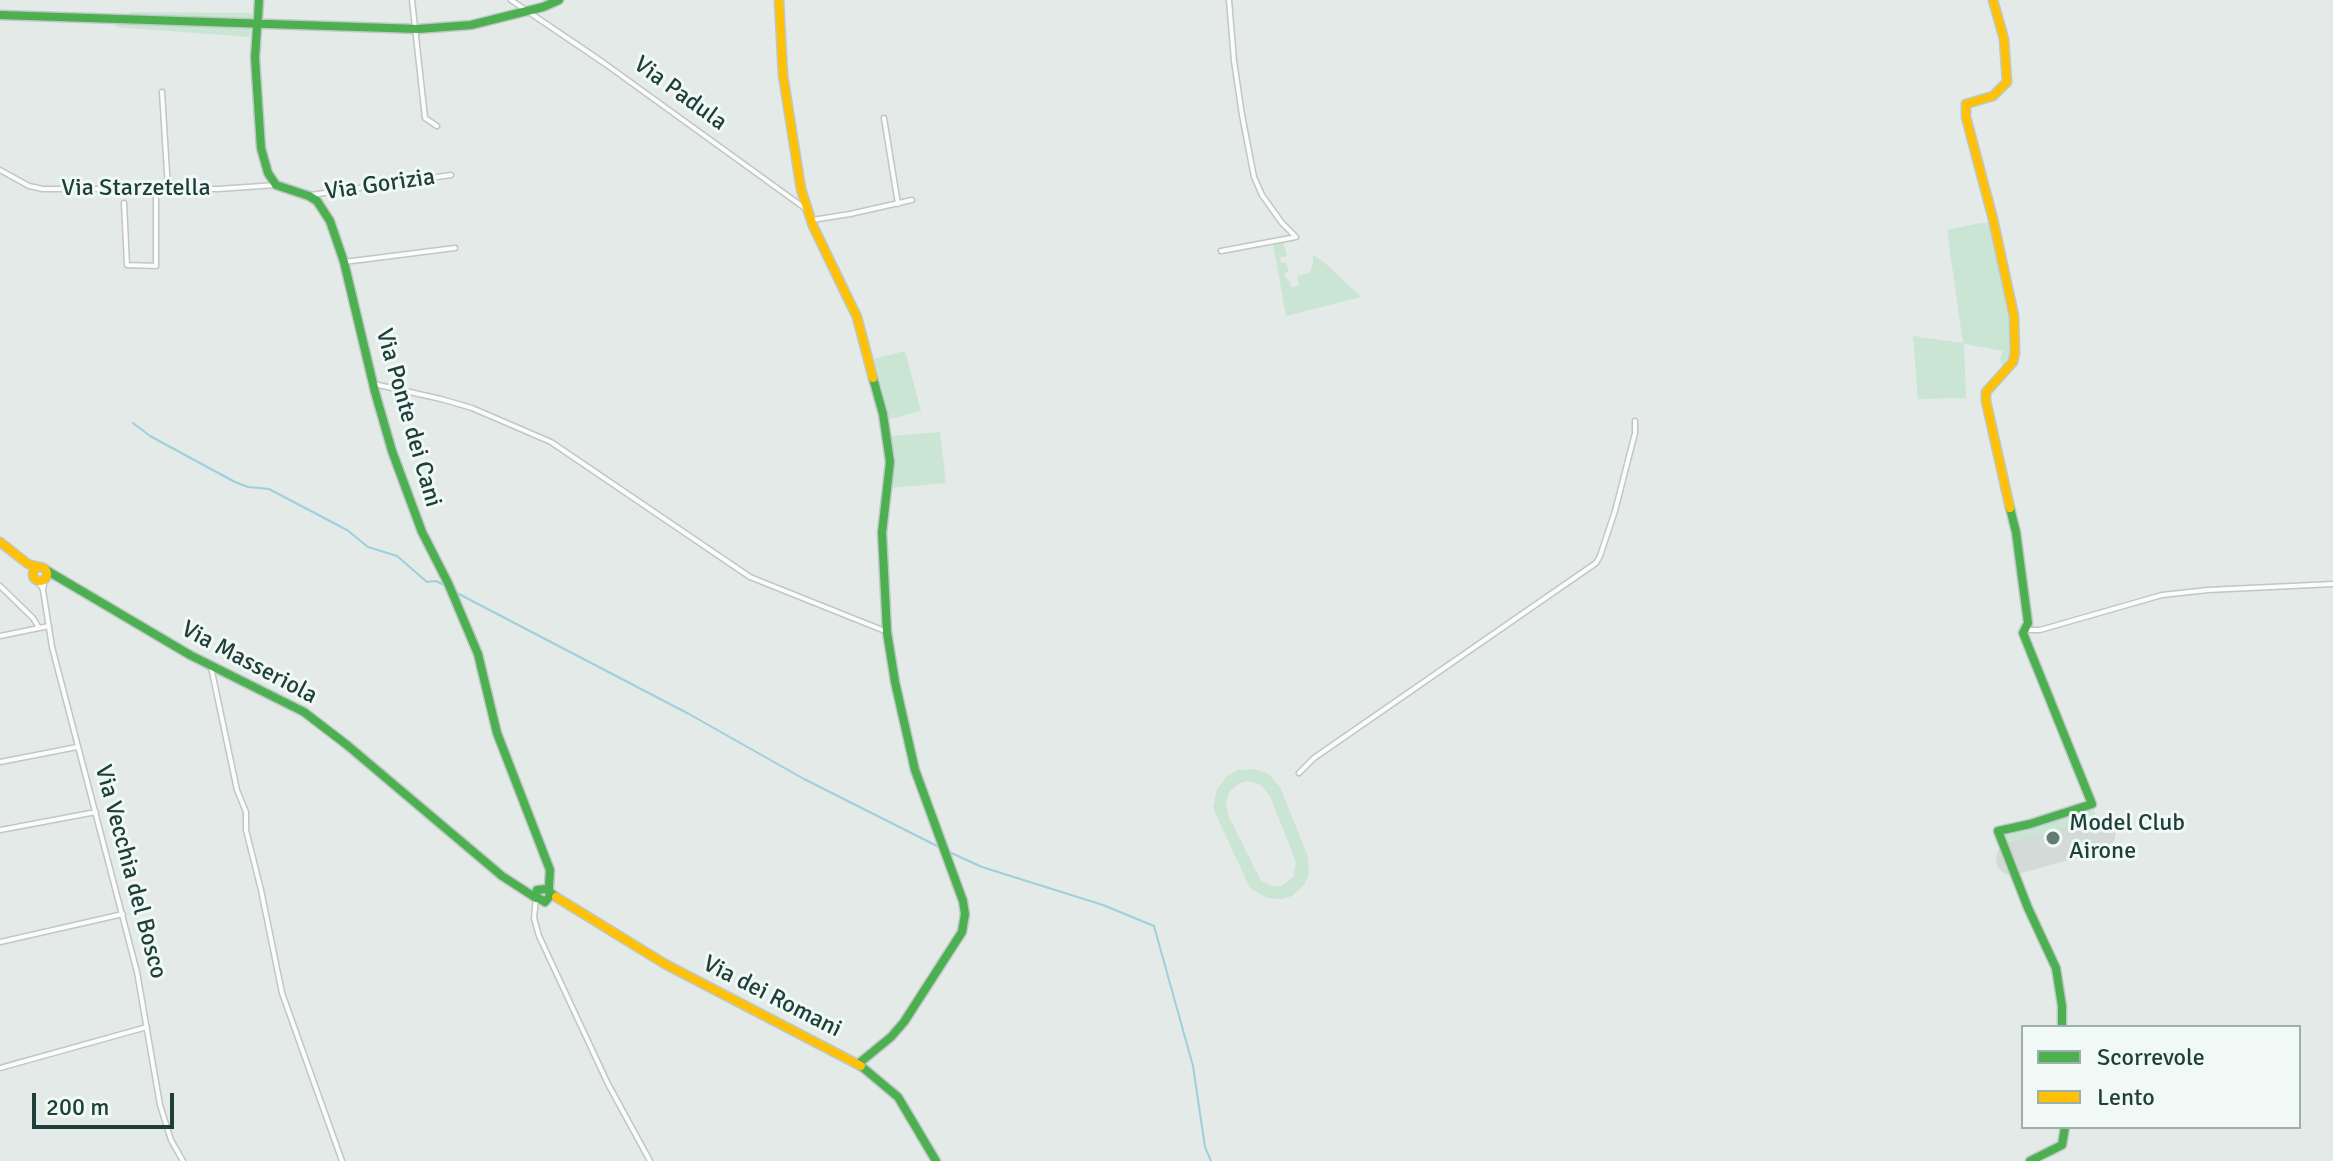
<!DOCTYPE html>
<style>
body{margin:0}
#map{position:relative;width:2333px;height:1161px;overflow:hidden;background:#e3eae7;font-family:Signika,sans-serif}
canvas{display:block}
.legend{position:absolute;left:2021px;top:1025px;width:280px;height:104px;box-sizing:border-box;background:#f0f9f5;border:2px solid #9cafaa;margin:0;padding:10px 14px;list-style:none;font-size:24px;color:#1e3f39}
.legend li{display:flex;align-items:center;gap:16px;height:40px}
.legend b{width:40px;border:2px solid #9cafaa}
.scale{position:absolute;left:32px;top:1093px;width:142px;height:36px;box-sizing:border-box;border:4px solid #1e3f39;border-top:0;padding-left:10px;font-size:24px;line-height:28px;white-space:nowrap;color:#1e3f39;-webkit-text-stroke:6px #f0f9f5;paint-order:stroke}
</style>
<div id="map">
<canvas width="2333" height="1161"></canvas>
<ul class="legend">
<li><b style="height:10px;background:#4caf50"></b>Scorrevole</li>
<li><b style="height:10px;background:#ffc107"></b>Lento</li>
</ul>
<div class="scale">200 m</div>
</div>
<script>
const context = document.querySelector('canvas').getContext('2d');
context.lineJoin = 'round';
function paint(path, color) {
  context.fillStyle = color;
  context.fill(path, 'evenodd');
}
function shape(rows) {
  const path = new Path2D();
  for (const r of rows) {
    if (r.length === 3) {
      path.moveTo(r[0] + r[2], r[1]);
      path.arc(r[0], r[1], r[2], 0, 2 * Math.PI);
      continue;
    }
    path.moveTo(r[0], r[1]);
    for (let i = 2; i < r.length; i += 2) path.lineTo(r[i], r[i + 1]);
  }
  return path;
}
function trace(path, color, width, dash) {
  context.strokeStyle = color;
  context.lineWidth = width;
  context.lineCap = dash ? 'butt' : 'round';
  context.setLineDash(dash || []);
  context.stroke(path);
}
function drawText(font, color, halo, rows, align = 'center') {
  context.font = font + ' Signika,sans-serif';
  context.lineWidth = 6;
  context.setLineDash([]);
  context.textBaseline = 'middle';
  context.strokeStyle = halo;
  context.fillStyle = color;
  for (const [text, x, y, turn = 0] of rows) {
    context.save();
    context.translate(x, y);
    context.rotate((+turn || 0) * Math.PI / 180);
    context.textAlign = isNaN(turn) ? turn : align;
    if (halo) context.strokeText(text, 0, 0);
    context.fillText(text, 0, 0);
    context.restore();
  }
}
const green = shape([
 [129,12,252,13,252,20,129,16],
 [116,23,250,29,250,37,116,27],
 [1981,223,1991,223,2005,289,2003,290,2003,293,2006,293,2010,308,2012,356,2003,369,2000,358,2003,351,1964,344,1966,398,1918,399,1913,336,1963,343,1947,230],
 [1283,242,1287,256,1280,258,1281,263,1286,262,1289,272,1285,273,1285,278,1289,279,1291,287,1299,286,1297,276,1309,273,1311,270,1313,263,1313,255,1325,263,1361,297,1286,316,1273,244],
 [905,351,921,411,890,419,874,359],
 [940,432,946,483,890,488,893,463,890,436],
 [1251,769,1261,771,1270,775,1280,787,1308,857,1309,874,1304,885,1292,896,1282,899,1268,898,1250,888,1213,808,1217,789,1227,776,1238,770],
 [1247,781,1261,785,1270,796,1296,862,1293,877,1282,886,1271,886,1261,881,1228,815,1226,802,1229,792,1240,783],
 [2093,806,2103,841,2013,866,2002,833]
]);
const stream = shape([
 [133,423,150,436,235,482,248,487,269,489,347,530,368,547,397,556,427,582,436,581,446,586],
 [455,592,689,714,804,779,941,848],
 [947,851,982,867,1103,905,1154,926,1193,1066,1205,1147,1211,1161]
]);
const runway = shape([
 [2012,859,2099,835]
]);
const street = shape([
 [412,0,425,118,437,126],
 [511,0,604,63,806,209],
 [162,92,168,189],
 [884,118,898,204],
 [0,170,29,186,43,189,218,189,276,185],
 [311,195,451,175],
 [124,203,127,265,156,266,156,189],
 [812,220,850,214,912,200],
 [1221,251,1296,237,1282,223,1262,195,1254,177,1242,115,1234,61,1229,0],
 [344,262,455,248],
 [374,384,441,399,472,408,551,442,750,577,885,631],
 [37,579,42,588],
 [45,579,43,590,52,647,137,972,160,1105,171,1140,183,1161],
 [0,586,33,618,39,628],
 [2027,627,2030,630,2040,630,2162,595,2208,590,2333,584],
 [0,636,49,626],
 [211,667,237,790,246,812,246,830,261,890,282,993,342,1161],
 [0,762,77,747],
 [1299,773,1314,758,1596,563,1600,556,1615,511,1635,433,1635,421],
 [0,830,96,812],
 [536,898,534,918,539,936,608,1084,650,1161],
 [0,942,123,914],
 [0,1068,147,1027]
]);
const fast = shape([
 [0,15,418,29,471,25,543,7,559,0],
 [258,18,259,0],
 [257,28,255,58,261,148,268,173,276,185,309,196,317,201,330,221,344,262,375,392,392,451,422,532,448,583,478,654,497,733,550,870,549,887,549,891,550,896,545,902,535,896,537,890,546,889,548,890,552,894,556,897],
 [2010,508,2016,532,2028,623,2023,633,2092,804,2030,824,1998,831,2028,908,2056,968,2062,1006,2062,1027],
 [46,570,190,655,304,712,347,745,502,876,536,898],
 [858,1064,891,1037,904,1022,962,932,965,914,963,901,915,770,895,682,887,632,882,533,890,462,883,414,873,378],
 [861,1066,898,1097,936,1161],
 [2030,1161,2062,1145,2065,1127]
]);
const slow = shape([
 [779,0,783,75,801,189,813,226,857,317,873,378],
 [1993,0,2004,39,2007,82,1993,96,1966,104,1966,117,1993,219,2014,316,2015,353,2013,362,1986,392,1986,401,2010,508],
 [0,542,28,564,39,567],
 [40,574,7],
 [556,897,665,964,861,1066]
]);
const markers = [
 [2053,838,8,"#637b76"]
];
const streetNames = [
 ["Via Padula",680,94,36],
 ["Via Gorizia",380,185,-8],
 ["Via Starzetella",136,189],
 ["Via Ponte dei Cani",408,418,74],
 ["Via Masseriola",249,663,28],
 ["Via Vecchia del Bosco",130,872,75],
 ["Via dei Romani",772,997,27]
];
const poiNames = [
 ["Model Club",2069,824],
 ["Airone",2069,852]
];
paint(green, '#cae5d4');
trace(stream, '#9ecfdd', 2);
trace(runway, '#d4dad8', 32);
trace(street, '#c0c7c4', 7);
trace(fast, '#bec8c5', 11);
trace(slow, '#bec8c5', 11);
trace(street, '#fbfcfb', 4);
trace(fast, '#4caf50', 8);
trace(slow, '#ffc107', 8);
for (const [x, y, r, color] of markers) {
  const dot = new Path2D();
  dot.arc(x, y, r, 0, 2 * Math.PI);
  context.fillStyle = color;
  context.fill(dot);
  trace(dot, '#f0f9f5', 3);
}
drawText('24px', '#1e3f39', '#f0f9f5', streetNames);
drawText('24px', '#1e3f39', '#f0f9f5', poiNames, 'left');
</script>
